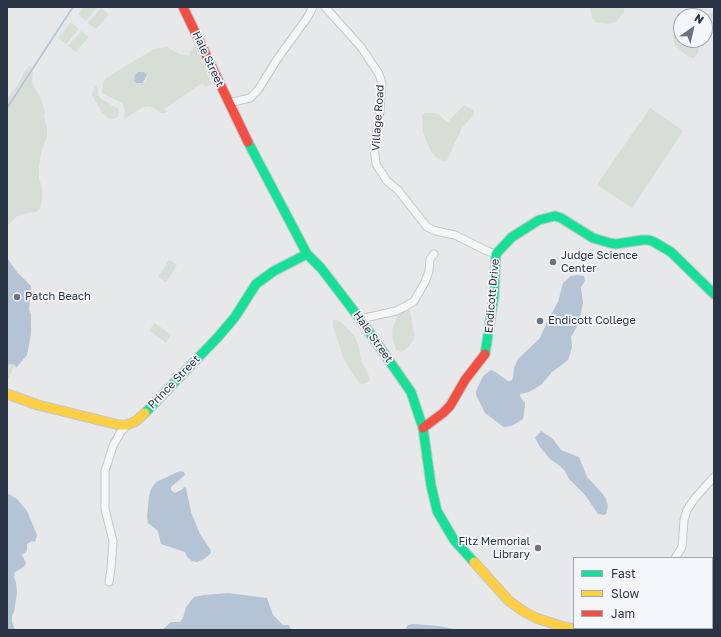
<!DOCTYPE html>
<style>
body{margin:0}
#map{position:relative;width:721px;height:637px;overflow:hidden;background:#e6e8ea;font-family:"Golos Text",sans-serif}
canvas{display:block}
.frame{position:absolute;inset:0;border:8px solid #2b3445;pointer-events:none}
.legend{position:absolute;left:573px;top:557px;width:140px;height:72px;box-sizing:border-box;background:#f4f6f9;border:1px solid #a4a8b1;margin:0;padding:5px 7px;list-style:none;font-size:12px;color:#2b3445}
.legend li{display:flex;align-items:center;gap:8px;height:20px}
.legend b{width:20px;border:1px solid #a4a8b1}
.north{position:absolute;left:673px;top:8px;width:40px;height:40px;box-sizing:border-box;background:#f4f6f9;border:1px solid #a4a8b1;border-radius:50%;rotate:34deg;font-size:11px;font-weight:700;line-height:16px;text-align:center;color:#2b3445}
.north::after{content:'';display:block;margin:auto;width:14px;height:18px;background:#6c737f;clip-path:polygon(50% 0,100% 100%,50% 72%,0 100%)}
</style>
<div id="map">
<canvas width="721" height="637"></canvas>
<div class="frame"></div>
<ul class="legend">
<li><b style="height:5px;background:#16e098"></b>Fast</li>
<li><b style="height:5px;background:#ffcf43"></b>Slow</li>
<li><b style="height:5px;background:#f24e42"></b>Jam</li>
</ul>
<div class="north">N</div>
</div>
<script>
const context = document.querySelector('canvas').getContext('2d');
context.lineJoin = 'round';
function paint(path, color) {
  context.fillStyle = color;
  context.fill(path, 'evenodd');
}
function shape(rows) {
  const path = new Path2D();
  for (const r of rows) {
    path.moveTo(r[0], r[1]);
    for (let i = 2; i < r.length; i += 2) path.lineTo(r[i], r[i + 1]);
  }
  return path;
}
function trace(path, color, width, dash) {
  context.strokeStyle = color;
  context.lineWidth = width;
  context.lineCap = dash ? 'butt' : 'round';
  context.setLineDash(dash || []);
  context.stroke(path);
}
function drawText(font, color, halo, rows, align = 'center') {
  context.font = font + ' "Golos Text",sans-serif';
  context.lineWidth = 3.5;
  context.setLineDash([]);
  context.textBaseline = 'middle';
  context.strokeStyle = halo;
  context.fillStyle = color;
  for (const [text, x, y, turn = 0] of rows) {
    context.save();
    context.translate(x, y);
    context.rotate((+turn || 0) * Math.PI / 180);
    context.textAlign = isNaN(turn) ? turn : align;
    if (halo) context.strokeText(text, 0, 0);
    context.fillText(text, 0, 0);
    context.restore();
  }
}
const green = shape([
 [84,7,97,7,86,21,78,14],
 [590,7,624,7,624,11,617,21,608,24,597,23,592,18],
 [101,8,109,14,96,29,88,23],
 [714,12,714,26,707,28,705,31,705,16,704,16],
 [681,14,695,16,681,16,681,40,700,40,698,53,694,58,688,57,675,45,673,36,677,17],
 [71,22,79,29,66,44,58,38],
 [81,31,89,37,76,52,68,46],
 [195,46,212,84,206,87,202,83,164,109,166,112,165,113,161,113,152,107,147,106,141,108,124,119,125,110,122,103,103,94,102,91,103,83,106,78,154,49,167,47,179,54,190,56,189,52],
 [138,72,146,74,147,76,145,82,140,84,134,78],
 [29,66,33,67,32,82,35,89,40,96,45,112,44,115,47,129,47,136,41,153,39,168,39,179,42,187,42,201,40,209,36,212,22,214,16,217,7,226,7,99,20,82,23,74],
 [97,84,98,94,100,98,118,109,119,113,118,117,113,119,108,118,102,112,92,95,94,89],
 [464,105,473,110,474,114,462,128,447,160,443,161,437,158,431,151,423,133,422,115,426,113,432,113,439,114,444,120,448,122],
 [650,108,683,131,632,208,597,185],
 [169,260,177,265,166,282,158,277],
 [406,309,410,310,414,334,413,341,405,350,401,352,396,350,393,340,392,330,398,315],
 [336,319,343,324,354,335,358,344,361,360,369,376,370,380,367,383,361,384,350,370,342,355,340,347,333,326,333,321],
 [155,323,171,335,166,343,149,330],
 [10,364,15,365,7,381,7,365]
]);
const water = shape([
 [138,72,144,72,147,75,143,83,136,83,134,81,135,75],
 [7,258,17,272,31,286,29,310,31,314,31,334,27,355,16,368,15,365,10,364,7,365],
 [577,275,584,276,585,281,581,287,583,303,579,323,571,337,572,347,568,360,552,372,541,385,529,392,520,394,521,398,525,403,525,406,523,419,517,423,511,426,504,427,501,425,485,413,476,395,476,391,483,376,491,370,494,371,508,381,511,381,513,378,514,368,518,359,540,338,548,320,558,302,563,283,571,276],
 [541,431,553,439,561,450,579,457,587,477,602,493,606,499,608,506,606,514,604,515,598,514,585,495,569,479,565,471,560,466,550,459,540,447,535,438],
 [180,471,184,472,185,475,171,487,171,490,175,493,181,490,184,487,186,488,191,512,200,534,210,549,211,553,204,559,197,562,192,561,187,557,185,552,161,544,158,531,148,523,147,517,149,496,151,489,156,482],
 [7,493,17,499,27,511,37,535,35,542,32,541,27,544,27,551,22,555,26,563,24,567,15,572,14,577,16,582,17,593,14,612,12,616,12,622,15,630,7,630],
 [228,593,267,598,273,615,283,625,289,625,291,630,162,630,171,622,180,622,183,618,186,607,194,597,204,595],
 [413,624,439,626,459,630,405,630,408,625]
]);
const stream = shape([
 [7,108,73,7]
]);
const street = shape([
 [325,7,361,47,379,74,382,83,380,111,374,147,376,164,387,181,398,190,427,227,436,231,455,235,487,251,496,254],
 [229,103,250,98,258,90,278,58,307,18,313,7],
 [360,319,396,311,406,306,414,301,425,282,429,271,430,259,434,254],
 [675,558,682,547,684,520,687,510,695,498,714,477],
 [109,582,111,569,113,541,105,509,105,471,113,446,120,433,127,425],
 [638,630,639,628]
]);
const fast = shape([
 [248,142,307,254,321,268,360,319,411,392,423,428,431,485,437,511,454,540,474,562],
 [485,354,494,296,496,254,512,237,539,220,555,216,561,218,593,238,610,243,616,244,642,240,649,240,654,242,671,252,714,294],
 [145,413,218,337,235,317,256,284,274,271,307,254]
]);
const slow = shape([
 [7,394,38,405,119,425,127,425,136,421,145,413],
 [474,562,509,601,523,611,536,618,564,627,579,630]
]);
const jam = shape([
 [183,7,248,142],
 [423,428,443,413,450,406,465,380,485,354]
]);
const markers = [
 [553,262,4,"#6c737f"],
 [17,297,4,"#6c737f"],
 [540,321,4,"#6c737f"],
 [538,548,4,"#6c737f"]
];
const streetNames = [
 ["Hale Street",208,59,65],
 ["Village Road",378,118,-86],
 ["Endicott Drive",492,296,-85],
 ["Hale Street",373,337,55],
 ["Prince Street",174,382,-46]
];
const poiNames = [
 ["Judge Science",561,256],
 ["Center",561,269],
 ["Patch Beach",25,297],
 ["Endicott College",548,321],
 ["Fitz Memorial",530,542,"right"],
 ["Library",530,555,"right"]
];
paint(green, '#d6ded6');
paint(water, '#b4c4d5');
trace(stream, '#b4c4d5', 1.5);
trace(street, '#c4c6c8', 9);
trace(fast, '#c4c6c8', 11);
trace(slow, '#c4c6c8', 11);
trace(jam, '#c4c6c8', 11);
trace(street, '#f5f6f7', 7);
trace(fast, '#16e098', 9);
trace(slow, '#ffcf43', 9);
trace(jam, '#f24e42', 9);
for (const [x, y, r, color] of markers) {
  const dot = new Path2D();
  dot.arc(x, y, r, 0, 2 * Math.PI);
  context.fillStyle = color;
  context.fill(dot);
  trace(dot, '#f4f6f9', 1.5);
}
drawText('11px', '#2b3445', '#f4f6f9', streetNames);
drawText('11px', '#2b3445', '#f4f6f9', poiNames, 'left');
</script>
